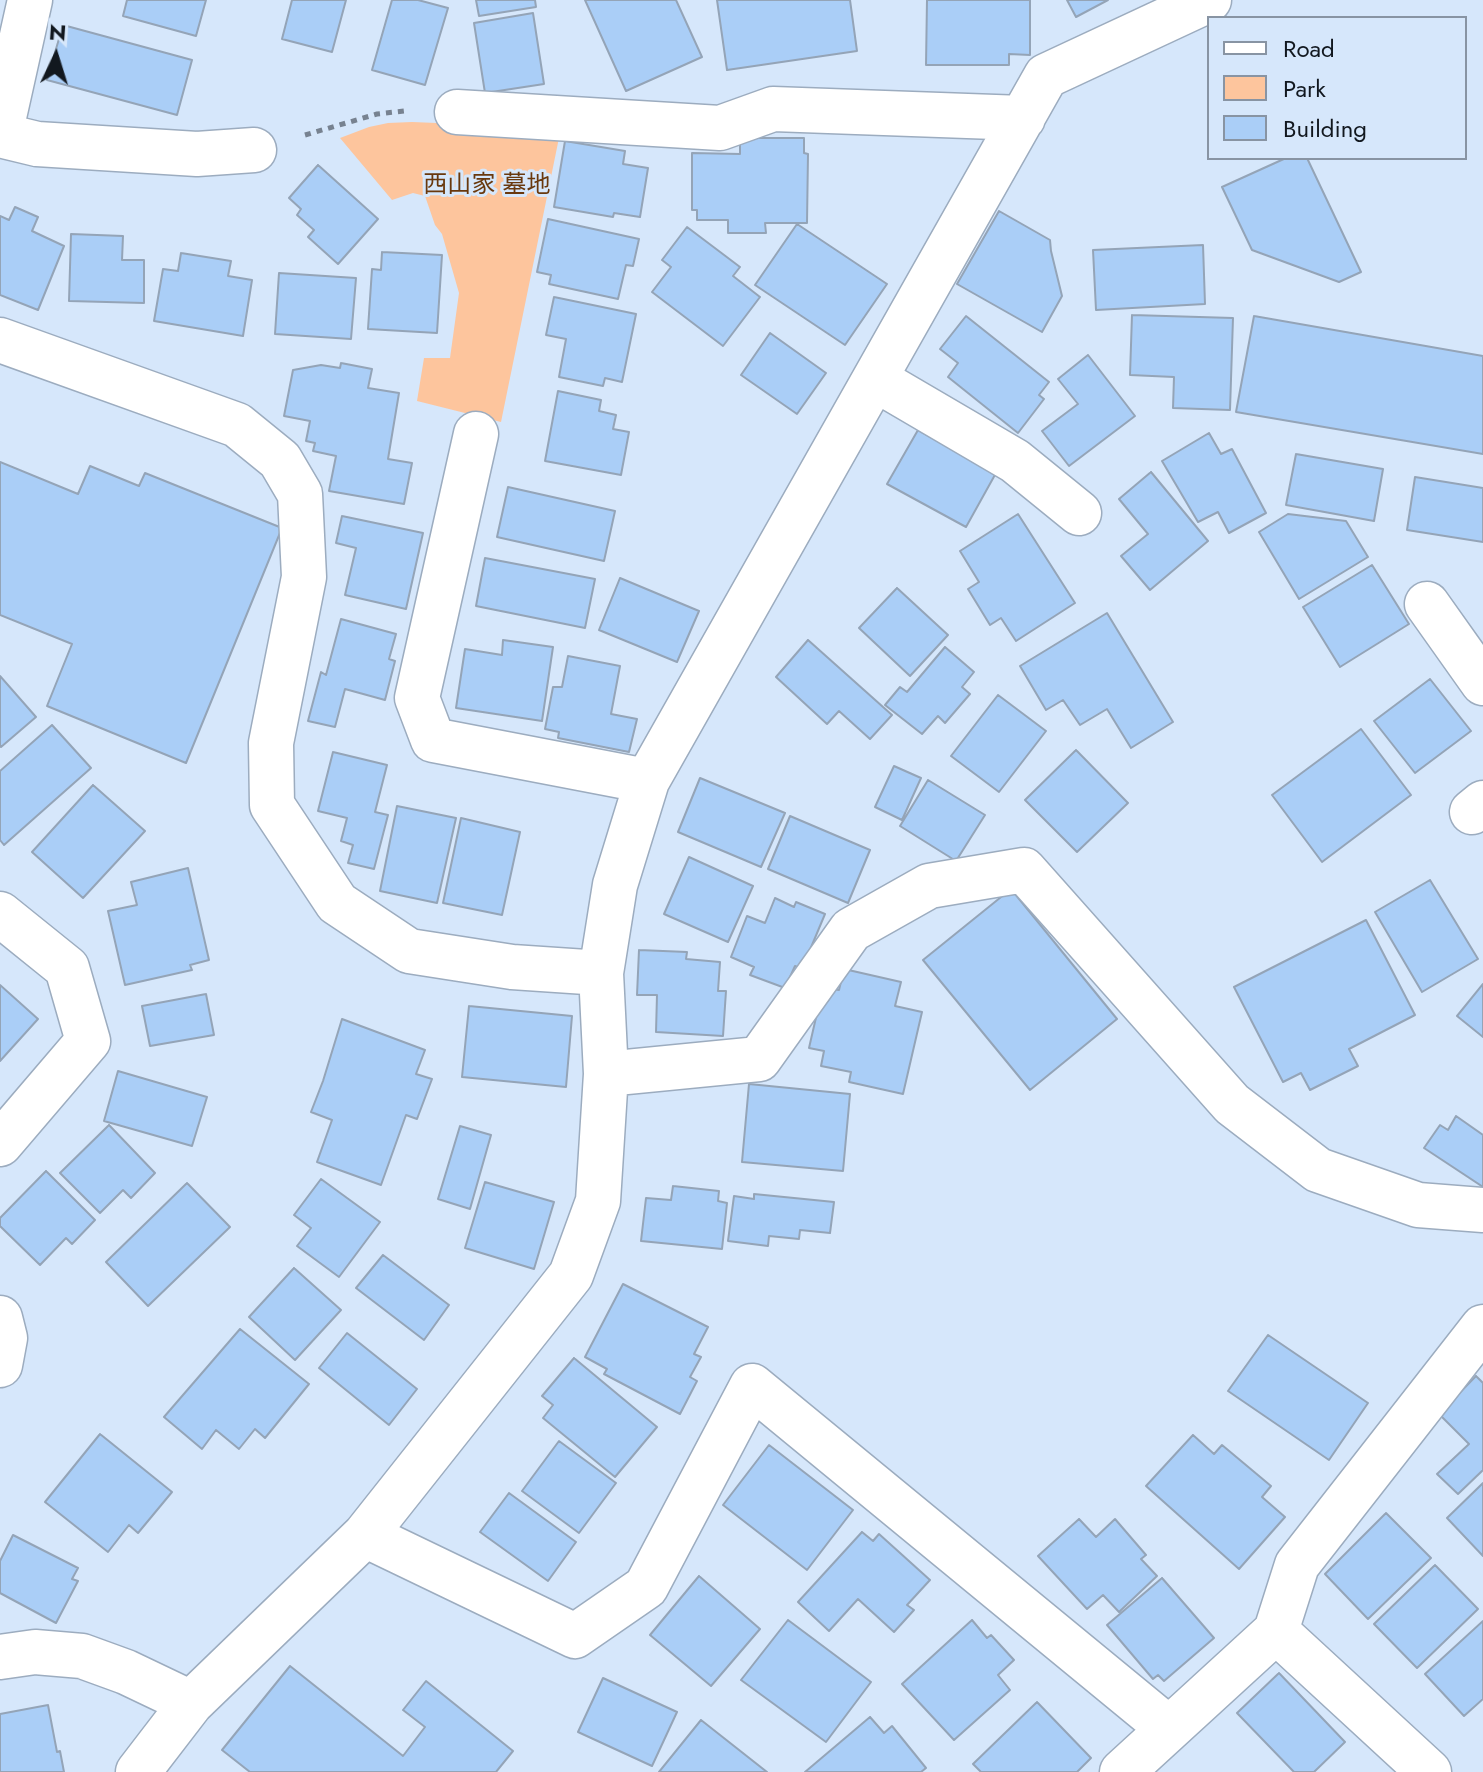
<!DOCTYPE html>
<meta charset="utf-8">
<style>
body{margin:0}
#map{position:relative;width:1483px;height:1772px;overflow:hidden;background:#d6e7fb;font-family:Jost,sans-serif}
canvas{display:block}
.legend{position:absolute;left:1207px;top:16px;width:260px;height:144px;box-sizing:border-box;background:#d6e7fb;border:2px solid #8894a3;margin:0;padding:10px 14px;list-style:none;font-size:24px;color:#12181f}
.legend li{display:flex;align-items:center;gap:16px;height:40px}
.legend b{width:40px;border:2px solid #8894a3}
.north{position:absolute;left:16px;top:16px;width:80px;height:80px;-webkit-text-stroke:6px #d6e7fb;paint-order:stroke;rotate:4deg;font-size:22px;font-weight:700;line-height:32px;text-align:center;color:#12181f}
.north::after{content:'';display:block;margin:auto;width:28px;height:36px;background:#12181f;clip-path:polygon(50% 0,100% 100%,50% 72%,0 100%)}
</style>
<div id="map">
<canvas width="1483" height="1772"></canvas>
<ul class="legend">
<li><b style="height:10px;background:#fff"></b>Road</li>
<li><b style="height:22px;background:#fdc59d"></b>Park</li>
<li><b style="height:22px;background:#aacef7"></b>Building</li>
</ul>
<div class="north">N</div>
</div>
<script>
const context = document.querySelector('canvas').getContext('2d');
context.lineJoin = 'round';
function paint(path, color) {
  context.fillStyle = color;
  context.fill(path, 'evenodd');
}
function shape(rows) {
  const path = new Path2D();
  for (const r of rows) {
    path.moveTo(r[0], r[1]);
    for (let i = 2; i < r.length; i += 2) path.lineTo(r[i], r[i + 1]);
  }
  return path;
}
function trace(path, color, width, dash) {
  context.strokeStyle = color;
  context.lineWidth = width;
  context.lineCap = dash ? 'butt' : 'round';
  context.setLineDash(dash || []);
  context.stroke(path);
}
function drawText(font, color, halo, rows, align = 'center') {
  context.font = font + ' Jost,"Noto Sans JP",sans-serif';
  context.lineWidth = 6;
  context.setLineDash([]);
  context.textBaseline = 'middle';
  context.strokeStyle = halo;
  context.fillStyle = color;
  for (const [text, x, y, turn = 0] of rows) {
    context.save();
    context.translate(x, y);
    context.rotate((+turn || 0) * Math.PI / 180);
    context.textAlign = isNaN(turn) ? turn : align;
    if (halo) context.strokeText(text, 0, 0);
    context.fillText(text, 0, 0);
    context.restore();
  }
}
const green = shape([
 [412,122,561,128,501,422,417,401,424,358,450,358,459,293,442,234,435,225,425,196,413,193,392,200,340,138,369,127,388,123]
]);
const building = shape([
 [127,0,206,0,196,36,123,16,127,0],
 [292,0,346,0,332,52,282,39,292,0],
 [392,0,418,0,448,8,425,85,372,70,392,0],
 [476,0,535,0,536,7,479,16,476,0],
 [585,0,676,0,702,57,626,91,585,0],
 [717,0,850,0,857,51,727,70,717,0],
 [927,0,1030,0,1030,55,1009,54,1009,65,926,65,927,0],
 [1067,0,1108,0,1076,17,1067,0],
 [533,13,544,84,485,93,474,23,533,13],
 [63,25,192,60,177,115,47,80,63,25],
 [740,138,804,138,804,153,808,154,807,223,765,223,766,233,728,233,728,220,697,220,697,210,692,210,692,153,740,154,740,138],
 [565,141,625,151,623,164,648,168,640,217,614,213,613,217,554,207,565,141],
 [1286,158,1307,158,1361,272,1339,282,1252,250,1222,187,1286,158],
 [318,165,378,219,338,264,308,237,314,230,297,215,301,209,289,198,318,165],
 [15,207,38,217,32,231,64,246,38,310,0,295,0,216,9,220,15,207],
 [999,211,1050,240,1051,251,1062,296,1042,332,957,284,999,211],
 [548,219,639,239,633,266,626,265,618,299,549,284,551,275,537,272,548,219],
 [797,224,887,284,845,345,755,285,797,224],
 [687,227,740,267,733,276,760,297,723,346,652,292,671,267,662,260,687,227],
 [71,234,123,236,122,260,144,260,144,303,69,301,71,234],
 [1203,245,1205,304,1096,310,1093,250,1203,245],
 [382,252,442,255,437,333,368,329,372,269,381,270,382,252],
 [181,253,231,261,228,276,252,280,243,336,154,321,163,269,178,271,181,253],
 [279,273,356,278,351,339,275,334,279,273],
 [554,297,636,314,622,382,605,378,603,386,559,377,566,339,546,335,554,297],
 [1132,315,1233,318,1230,410,1173,408,1174,377,1130,375,1132,315],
 [966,316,1049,382,1039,395,1044,399,1018,433,948,377,958,363,940,349,966,316],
 [1254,316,1483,356,1483,454,1236,412,1254,316],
 [770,333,826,373,797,414,741,375,770,333],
 [1088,355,1135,416,1069,466,1042,431,1078,404,1058,379,1088,355],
 [341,363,372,369,368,388,399,393,388,459,412,463,404,504,329,491,336,456,313,451,315,443,306,441,310,421,284,416,293,370,321,365,340,368,341,363],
 [558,391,601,400,599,411,616,415,613,429,629,432,621,475,545,461,558,391],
 [918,430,996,473,966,527,887,484,918,430],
 [1209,433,1221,454,1232,449,1266,513,1229,533,1218,512,1198,522,1162,461,1209,433],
 [1296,454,1383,469,1374,521,1286,505,1296,454],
 [0,462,78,494,90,466,139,486,145,473,282,528,186,763,47,706,72,644,0,615,0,462],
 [1151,472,1208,541,1150,590,1121,556,1148,534,1119,499,1151,472],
 [1415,477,1483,488,1483,542,1407,530,1415,477],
 [508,487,615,511,604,561,497,537,508,487],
 [1018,514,1075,603,1016,641,1001,618,990,625,968,589,979,582,960,551,1018,514],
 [1288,514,1346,521,1368,557,1299,599,1259,532,1288,514],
 [342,516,423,533,406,609,345,595,356,548,336,543,342,516],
 [485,558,595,579,585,628,476,606,485,558],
 [1372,565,1409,624,1340,667,1303,607,1372,565],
 [620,578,699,611,677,662,599,630,620,578],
 [897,588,948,635,910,676,859,628,897,588],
 [1107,613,1173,722,1131,748,1107,709,1080,725,1063,700,1046,710,1020,666,1107,613],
 [341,619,396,634,389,659,395,661,385,700,345,689,335,727,308,721,321,672,326,675,341,619],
 [503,640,553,647,542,721,456,708,465,649,502,655,503,640],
 [808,640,892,715,870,739,839,711,827,724,776,677,808,640],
 [945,647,974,672,962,687,970,694,945,723,938,716,922,734,885,705,900,687,907,692,945,647],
 [568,656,620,666,611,714,637,719,629,752,558,738,559,732,545,729,553,687,562,687,568,656],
 [0,676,36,717,1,747,0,745,0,676],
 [1430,679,1471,731,1415,773,1374,721,1430,679],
 [998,695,1046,731,999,792,951,756,998,695],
 [52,725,91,768,4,845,0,840,0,771,52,725],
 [1361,729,1411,795,1322,862,1272,795,1361,729],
 [1076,750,1128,803,1077,852,1025,800,1076,750],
 [333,752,387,765,375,812,388,815,374,869,348,863,353,845,341,841,347,818,318,811,333,752],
 [894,766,921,778,902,820,875,807,894,766],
 [700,778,785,813,761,867,678,832,700,778],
 [928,780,985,815,956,861,900,826,928,780],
 [93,785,145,831,83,898,32,852,93,785],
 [397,806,456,818,437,903,380,891,397,806],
 [790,816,870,850,848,903,768,869,790,816],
 [461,818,520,832,502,915,443,903,461,818],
 [689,857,753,886,728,942,664,914,689,857],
 [188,868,209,960,190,965,192,970,125,985,108,911,137,905,131,882,188,868],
 [1430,880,1478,959,1422,992,1375,912,1430,880],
 [1011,889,1117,1019,1030,1090,923,960,1011,889],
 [775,898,794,907,796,902,825,914,802,969,795,966,785,988,750,975,754,967,731,957,747,916,765,923,775,898],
 [1366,920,1415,1015,1349,1049,1358,1066,1310,1090,1301,1073,1283,1082,1234,987,1366,920],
 [639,950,687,952,686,959,720,962,718,991,726,991,723,1036,656,1032,657,995,637,995,639,950],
 [844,969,901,982,895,1006,922,1012,903,1094,849,1082,851,1072,821,1066,824,1051,809,1048,820,1000,828,1001,831,989,839,990,844,969],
 [1483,984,1483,1037,1457,1016,1483,984],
 [0,985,38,1019,0,1061,0,985],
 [206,994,214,1035,150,1046,142,1006,206,994],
 [469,1006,572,1016,566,1087,462,1077,469,1006],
 [342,1019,425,1050,416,1074,432,1079,417,1119,406,1115,381,1185,317,1162,332,1120,311,1112,323,1081,342,1019],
 [118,1071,207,1097,192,1146,104,1121,118,1071],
 [749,1084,850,1094,843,1171,742,1162,749,1084],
 [1456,1116,1483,1135,1483,1187,1424,1148,1440,1125,1448,1130,1456,1116],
 [109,1125,155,1173,131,1198,123,1190,100,1213,60,1173,109,1125],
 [460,1126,491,1135,470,1209,438,1199,460,1126],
 [46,1171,95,1220,72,1244,66,1238,40,1265,0,1226,0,1218,46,1171],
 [321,1179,380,1222,339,1277,297,1246,311,1228,294,1215,321,1179],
 [485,1182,554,1202,534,1269,465,1248,485,1182],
 [187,1183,230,1227,148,1306,106,1262,187,1183],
 [673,1186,719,1191,718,1201,727,1203,722,1249,641,1241,646,1198,671,1200,673,1186],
 [754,1194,834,1202,830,1233,800,1230,799,1239,769,1236,768,1246,728,1241,734,1196,754,1199,754,1194],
 [383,1255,449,1305,424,1340,356,1288,383,1255],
 [294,1268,341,1310,295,1360,249,1317,294,1268],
 [623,1284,708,1327,694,1354,701,1357,690,1377,697,1381,680,1414,604,1374,607,1369,585,1357,623,1284],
 [240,1329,309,1384,265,1438,255,1429,239,1449,216,1430,202,1449,164,1417,240,1329],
 [347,1333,417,1389,389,1425,319,1368,347,1333],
 [1268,1335,1368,1403,1329,1460,1228,1391,1268,1335],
 [574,1358,657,1427,615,1477,543,1418,553,1405,542,1396,574,1358],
 [1476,1376,1483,1383,1483,1470,1458,1494,1437,1474,1469,1444,1439,1414,1476,1376],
 [100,1434,172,1492,138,1533,129,1525,108,1552,45,1502,100,1434],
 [1193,1435,1214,1454,1222,1445,1271,1486,1262,1497,1285,1517,1239,1569,1146,1486,1193,1435],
 [559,1441,616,1483,579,1533,522,1491,559,1441],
 [769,1445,853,1510,807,1570,723,1505,769,1445],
 [1483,1483,1483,1556,1447,1518,1483,1483],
 [509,1493,576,1542,548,1581,480,1532,509,1493],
 [1386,1513,1431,1558,1368,1619,1325,1574,1386,1513],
 [1079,1519,1096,1537,1115,1519,1146,1555,1141,1559,1157,1576,1119,1612,1103,1595,1087,1609,1038,1556,1079,1519],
 [862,1532,873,1541,879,1534,930,1580,907,1605,914,1610,894,1632,858,1599,829,1631,798,1602,862,1532],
 [13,1535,78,1568,72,1579,78,1581,56,1623,0,1593,0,1561,13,1535],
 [1435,1565,1478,1609,1417,1668,1374,1624,1435,1565],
 [699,1576,760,1629,711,1686,650,1635,699,1576],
 [1162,1578,1214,1638,1164,1681,1158,1675,1153,1679,1107,1625,1162,1578],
 [788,1620,871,1682,826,1742,741,1680,788,1620],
 [972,1620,987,1638,991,1635,1014,1660,998,1675,1010,1690,954,1740,902,1684,972,1620],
 [1483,1621,1483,1699,1464,1716,1425,1674,1483,1621],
 [290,1666,403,1756,425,1727,403,1710,426,1681,513,1751,496,1772,250,1772,222,1750,290,1666],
 [1279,1673,1345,1742,1314,1772,1294,1772,1237,1713,1279,1673],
 [603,1678,677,1712,652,1766,578,1732,603,1678],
 [1037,1702,1091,1758,1077,1772,981,1772,973,1764,1037,1702],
 [48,1705,57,1752,60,1751,64,1772,0,1772,0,1714,48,1705],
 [870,1717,884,1733,892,1726,926,1768,921,1772,805,1772,870,1717],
 [701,1720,767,1772,659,1772,701,1720]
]);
const path = shape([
 [305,135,377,114,404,111]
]);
const minor = shape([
 [457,112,720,128,773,109,1023,118],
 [0,135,37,144,197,154,254,150],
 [0,135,30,0],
 [0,340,237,425,280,460,300,494,304,577,271,743,272,805,337,903,409,951,512,967,601,973],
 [875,379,1015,461,1079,513],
 [476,434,417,698,433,740,647,781],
 [1427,604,1483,683],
 [1472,812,1483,803],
 [0,914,67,968,88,1041,0,1144],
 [606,1074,759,1059,851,930,929,886,1024,870,1232,1104,1318,1170,1418,1205,1483,1210],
 [0,1318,5,1338,0,1365],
 [365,1535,575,1636,646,1587,752,1386,1168,1728],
 [1276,1631,1297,1565,1483,1327],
 [0,1657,35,1652,82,1656,126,1672,191,1703],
 [138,1772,191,1703,365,1535,571,1275,598,1201,606,1074,601,973,615,885,647,781,1046,76,1209,0],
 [1122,1772,1276,1631,1429,1772]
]);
const parkNames = [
 ["西山家 墓地",487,186]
];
paint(green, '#fdc59d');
paint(building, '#aacef7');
trace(building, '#94a4b7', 2);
trace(minor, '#9cacbf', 47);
trace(path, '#778290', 5, [6, 6]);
trace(minor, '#fff', 44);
drawText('24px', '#69380d', '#d6e7fb', parkNames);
</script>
